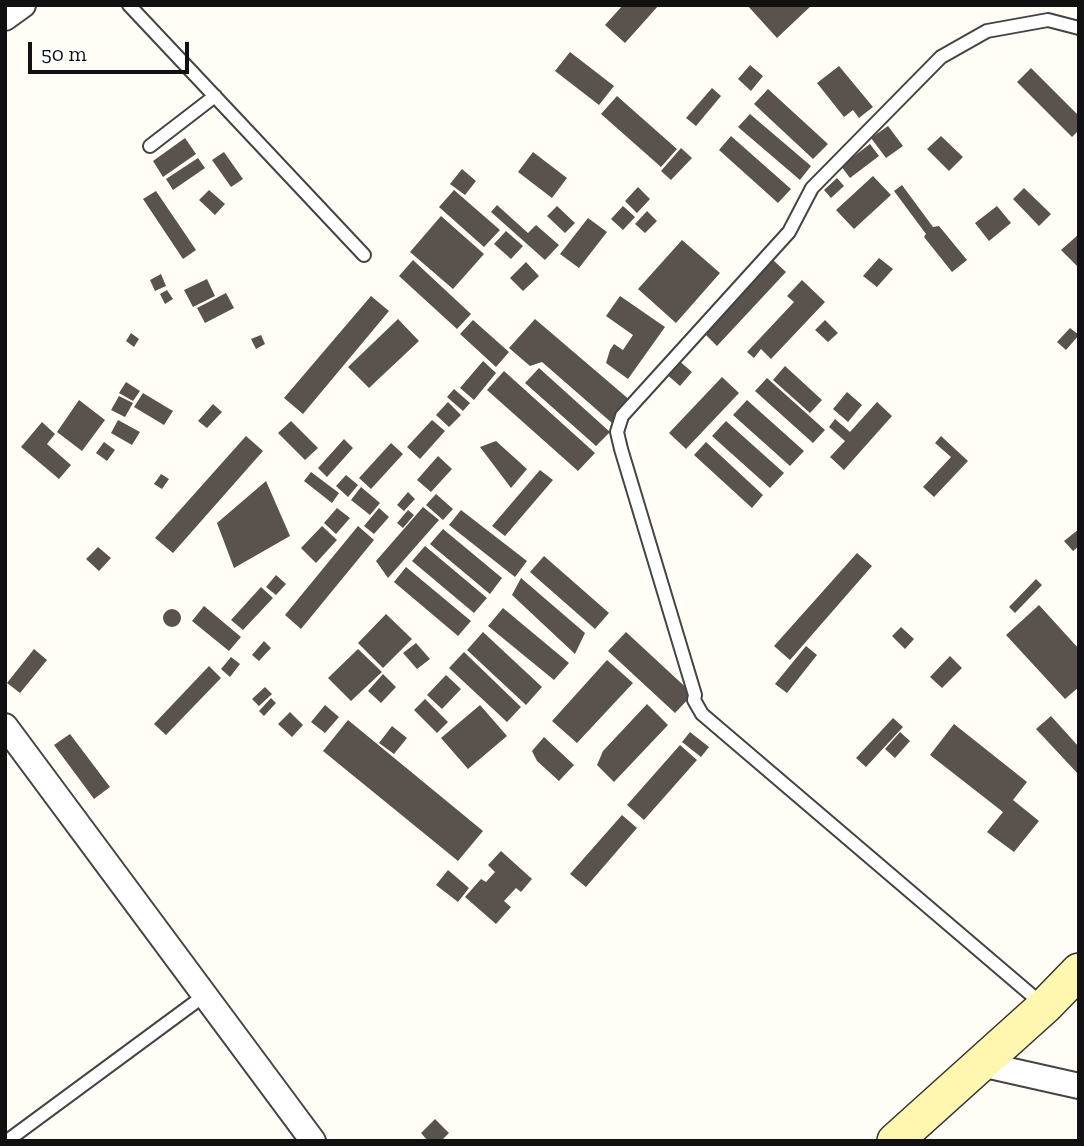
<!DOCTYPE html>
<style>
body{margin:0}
#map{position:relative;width:1084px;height:1146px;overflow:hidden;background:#fffdf5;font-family:"Zilla Slab",serif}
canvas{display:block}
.frame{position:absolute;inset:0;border:7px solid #111;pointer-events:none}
.scale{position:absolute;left:28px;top:42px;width:161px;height:32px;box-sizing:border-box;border:4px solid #111;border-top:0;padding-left:9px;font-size:21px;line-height:24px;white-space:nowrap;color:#111;-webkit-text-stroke:5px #fff;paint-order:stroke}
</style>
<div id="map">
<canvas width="1084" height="1146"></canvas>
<div class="frame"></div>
<div class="scale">50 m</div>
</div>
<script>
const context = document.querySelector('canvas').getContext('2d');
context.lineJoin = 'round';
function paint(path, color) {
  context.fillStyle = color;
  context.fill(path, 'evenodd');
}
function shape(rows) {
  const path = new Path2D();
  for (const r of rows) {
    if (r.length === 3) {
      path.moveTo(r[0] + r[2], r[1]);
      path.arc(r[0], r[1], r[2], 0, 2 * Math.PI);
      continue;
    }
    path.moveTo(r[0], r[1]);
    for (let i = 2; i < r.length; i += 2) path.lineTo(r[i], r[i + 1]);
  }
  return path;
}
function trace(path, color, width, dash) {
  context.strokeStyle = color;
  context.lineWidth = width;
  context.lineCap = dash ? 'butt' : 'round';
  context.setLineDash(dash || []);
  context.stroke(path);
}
const building = shape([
 [623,5,659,5,625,43,605,25],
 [747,5,812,5,777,38],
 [570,52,614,86,599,105,555,71],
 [750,65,763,76,751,91,738,79],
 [839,66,873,107,859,118,853,110,844,117,817,83],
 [1031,68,1079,116,1079,130,1072,137,1017,82],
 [712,88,721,96,696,126,686,118],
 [768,89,828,144,813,159,754,104],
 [617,96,677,149,661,167,601,114],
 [750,114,811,166,800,180,738,127],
 [888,126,903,146,886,158,871,138],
 [731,136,791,189,778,203,719,150],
 [941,136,963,157,949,171,927,149],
 [185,138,196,154,163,177,153,161],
 [870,144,879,156,850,178,841,166],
 [681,148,692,158,671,180,661,171],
 [224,152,243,179,231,187,212,160],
 [533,152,567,178,552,198,518,172],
 [198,158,205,168,173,190,166,179],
 [462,169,476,181,465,195,450,184],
 [873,176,891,195,854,229,836,210],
 [837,178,844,186,831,198,824,190],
 [902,185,933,227,939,226,967,260,952,272,924,237,926,234,894,191],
 [638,187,650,199,637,213,625,201],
 [1024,188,1051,214,1039,226,1013,199],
 [209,190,225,204,215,215,199,200],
 [454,190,500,230,484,247,439,207],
 [156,191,196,250,183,259,143,199],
 [497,205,528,233,536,225,559,245,545,260,491,212],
 [557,206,575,223,565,233,547,216],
 [623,206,635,217,623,230,611,219],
 [997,206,1011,223,989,241,975,223],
 [647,211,657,221,645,233,635,224],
 [441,216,484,254,453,289,410,252],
 [588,218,607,232,579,268,560,254],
 [506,231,523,246,511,259,494,244],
 [1079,234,1079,268,1061,250],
 [682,240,720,273,676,323,638,289],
 [879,258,893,269,877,287,863,276],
 [413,260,471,314,457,329,399,276],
 [773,260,786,272,717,346,704,333],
 [526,262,539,276,523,291,510,278],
 [161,274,166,286,155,291,150,280],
 [207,279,215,296,193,307,184,290],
 [802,280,825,302,771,359,761,349,754,358,747,352,794,302,787,296],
 [167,290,173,299,165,304,160,294],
 [226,293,234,308,205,323,197,308],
 [371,296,389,311,303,414,284,398],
 [620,296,665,327,628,379,606,363,610,350,614,344,623,350,633,335,606,316],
 [398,319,419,341,369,388,348,367],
 [535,319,631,401,612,423,542,362,530,366,509,348],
 [473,320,509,352,496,367,460,334],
 [825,320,838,333,828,342,815,330],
 [1070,328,1079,335,1066,350,1057,342],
 [131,333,139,339,134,347,126,341],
 [261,335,265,344,256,349,251,339],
 [677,359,692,372,680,386,665,373],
 [483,361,496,373,474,400,460,388],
 [785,366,822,400,810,413,773,380],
 [539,368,610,432,596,446,525,383],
 [504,371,595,453,578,471,487,390],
 [722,377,739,393,686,449,669,433],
 [767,378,825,430,813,443,755,391],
 [126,382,140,391,133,401,119,393],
 [454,389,470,403,463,411,447,397],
 [847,392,862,405,848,422,833,409],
 [143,393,173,411,164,425,134,407],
 [119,396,133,403,125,417,111,410],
 [79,400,105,420,82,451,57,432],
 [747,400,804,451,790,466,733,415],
 [448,402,461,415,449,427,436,415],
 [877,402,892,416,844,470,830,457,845,441,829,427,835,419,850,432],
 [213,404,222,412,207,428,198,421],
 [118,420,140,432,132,445,111,433],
 [432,420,445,431,420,459,407,447],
 [291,421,318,448,305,460,278,433],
 [726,421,784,473,770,488,712,436],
 [42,422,55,434,47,444,71,465,59,479,21,447],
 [246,436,263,451,173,553,155,538],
 [941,436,968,461,934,497,923,487,951,457,935,443],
 [344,439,353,448,327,477,318,468],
 [496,441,527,469,511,488,480,447],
 [104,442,115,450,107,461,96,453],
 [706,442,763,495,752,508,694,455],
 [391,443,403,454,371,489,359,478],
 [438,456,452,469,431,492,417,480],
 [540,470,553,480,505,536,492,526],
 [311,472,339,493,332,503,304,481],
 [161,474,169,479,162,489,154,484],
 [346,475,358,485,348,497,336,486],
 [266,481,290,536,234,568,217,523],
 [361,487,380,503,370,515,351,500],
 [408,492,415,499,404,511,397,505],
 [436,494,453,509,443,520,426,505],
 [423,507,439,520,388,578,376,561],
 [337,508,350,518,336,534,324,523],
 [379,508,389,517,374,534,364,526],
 [408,510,414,515,403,528,397,523],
 [461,510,527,561,515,577,449,525],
 [322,526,337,540,316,563,301,548],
 [358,526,374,540,301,629,285,615],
 [443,529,502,578,490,594,430,544],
 [1079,529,1079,546,1073,551,1064,541],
 [425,546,487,598,474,613,412,561],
 [98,547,111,558,99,571,86,559],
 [857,553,872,566,790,660,774,646],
 [544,556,609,613,595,629,530,572],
 [406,567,471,621,458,636,394,582],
 [276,575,286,584,276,595,266,587],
 [521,578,585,633,575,654,512,595],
 [1036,579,1042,585,1015,613,1009,607],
 [261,587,273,598,243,630,231,620],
 [1039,605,1079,649,1079,687,1065,699,1006,635],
 [204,606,241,637,229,651,192,621],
 [503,608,569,663,554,680,488,626],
 [172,618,9],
 [386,614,412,639,383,668,358,643],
 [901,627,914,639,905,649,892,636],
 [483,632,542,687,526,705,467,650],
 [626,632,693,694,675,713,608,651],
 [264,641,271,648,259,661,252,655],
 [416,643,430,659,417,669,403,653],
 [806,646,817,655,787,693,775,684],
 [34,649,47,660,20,693,7,683],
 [358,649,382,672,351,701,328,678],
 [464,652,521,707,507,722,449,668],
 [950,656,962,668,942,688,930,677],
 [231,657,240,664,230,677,221,669],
 [607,660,633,683,577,743,552,721],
 [209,666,221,678,166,735,154,724],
 [383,674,396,687,381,703,368,691],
 [446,675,461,689,442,709,427,695],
 [265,687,272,694,259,706,252,699],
 [271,698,276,703,264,716,259,711],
 [425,699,448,722,437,733,414,710],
 [647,704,668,725,614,782,597,765,603,751],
 [325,705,339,717,325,733,311,722],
 [480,705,507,736,468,769,441,738],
 [290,712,303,725,292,737,278,724],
 [1051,716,1079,747,1079,775,1036,729],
 [893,718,903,727,866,767,856,758],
 [348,720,483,831,458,861,323,751],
 [954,724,1027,782,1013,800,1039,821,1014,852,987,832,1003,812,930,755],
 [392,726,407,738,394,754,379,743],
 [690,732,709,747,701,757,682,742],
 [900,732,910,741,895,758,885,749],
 [70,734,110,787,94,799,54,745],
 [544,737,574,765,559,781,537,761,532,751],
 [680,745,697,760,644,820,627,805],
 [622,815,637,828,586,887,570,874],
 [501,851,532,879,521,892,516,888,504,901,511,907,496,924,465,897,481,879,486,882,495,872,488,865],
 [448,870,469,888,458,902,436,885],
 [435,1119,449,1133,441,1141,428,1141,421,1133]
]);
const lane = shape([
 [129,5,364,255],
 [150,146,215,96],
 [1042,1004,702,714,694,700,695,695,621,449,617,432,622,416,789,232,812,188,941,57,987,31,1048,20,1079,28],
 [7,1141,205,995]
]);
const street = shape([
 [5,18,23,5],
 [5,726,313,1141],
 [981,1064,1079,1086]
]);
const secondary = shape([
 [895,1141,1045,1006,1079,971]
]);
paint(building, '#5a524d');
trace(lane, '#444', 16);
trace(street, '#444', 28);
trace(secondary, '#333', 38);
trace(lane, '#fff', 12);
trace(street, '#fff', 24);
trace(secondary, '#fff6b0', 35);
</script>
